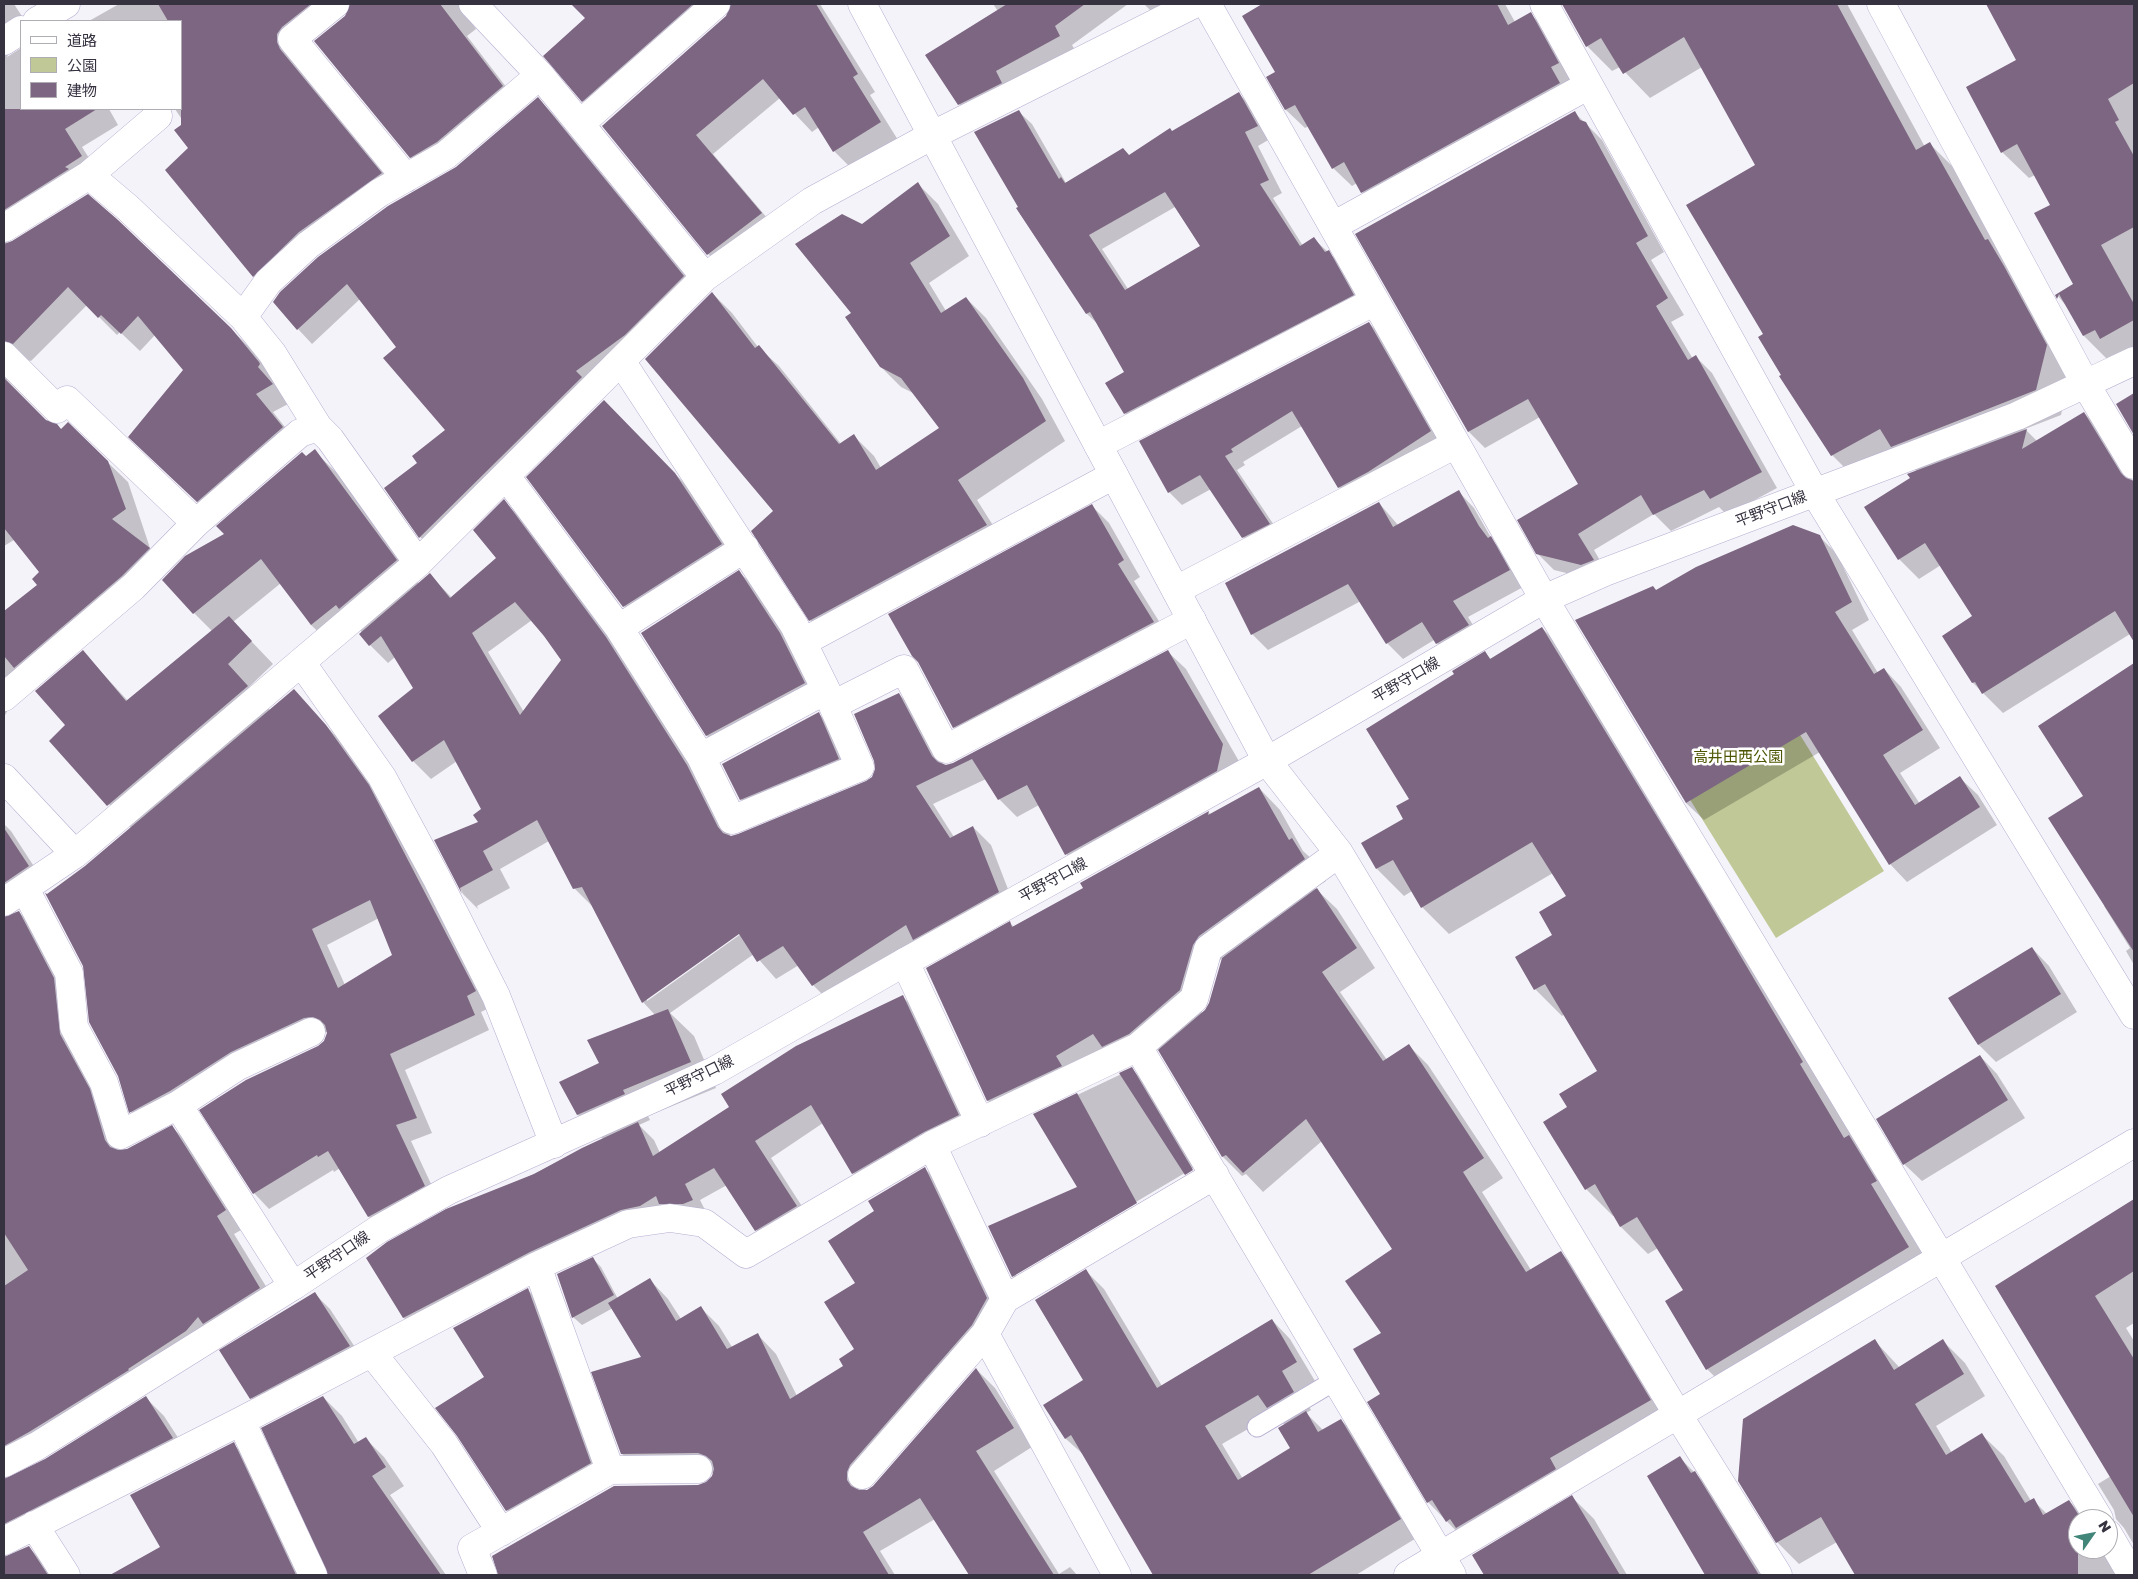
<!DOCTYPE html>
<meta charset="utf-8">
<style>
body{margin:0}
#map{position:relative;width:2138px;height:1579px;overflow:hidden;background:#f5f3fa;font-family:"Golos Text","Noto Sans JP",sans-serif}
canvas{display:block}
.frame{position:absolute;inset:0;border:5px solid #363240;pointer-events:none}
.legend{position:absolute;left:20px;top:20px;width:162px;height:90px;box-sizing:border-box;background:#fff;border:1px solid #afadb3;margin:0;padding:6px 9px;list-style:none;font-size:15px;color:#363240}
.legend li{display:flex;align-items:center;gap:10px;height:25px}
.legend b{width:25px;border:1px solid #afadb3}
.north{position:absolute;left:2068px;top:1509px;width:50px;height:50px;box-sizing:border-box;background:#fff;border:1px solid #afadb3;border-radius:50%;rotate:57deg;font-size:14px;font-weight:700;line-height:20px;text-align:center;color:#363240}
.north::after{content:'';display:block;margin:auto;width:18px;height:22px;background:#428679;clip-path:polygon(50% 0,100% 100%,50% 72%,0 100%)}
</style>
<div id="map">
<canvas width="2138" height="1579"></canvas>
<div class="frame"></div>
<ul class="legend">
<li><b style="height:6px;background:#fff"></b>道路</li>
<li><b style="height:14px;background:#c0c897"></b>公園</li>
<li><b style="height:14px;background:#7c6681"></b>建物</li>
</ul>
<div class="north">N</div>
</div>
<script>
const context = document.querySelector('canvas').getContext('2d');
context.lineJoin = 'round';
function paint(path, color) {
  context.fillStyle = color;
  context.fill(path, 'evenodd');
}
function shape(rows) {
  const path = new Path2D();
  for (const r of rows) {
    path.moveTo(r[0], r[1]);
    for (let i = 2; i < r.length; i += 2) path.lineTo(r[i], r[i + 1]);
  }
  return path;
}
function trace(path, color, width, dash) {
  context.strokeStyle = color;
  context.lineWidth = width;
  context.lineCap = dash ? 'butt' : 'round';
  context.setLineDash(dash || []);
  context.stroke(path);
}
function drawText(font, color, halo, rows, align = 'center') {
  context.font = font + ' "Golos Text","Noto Sans JP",sans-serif';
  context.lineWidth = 5;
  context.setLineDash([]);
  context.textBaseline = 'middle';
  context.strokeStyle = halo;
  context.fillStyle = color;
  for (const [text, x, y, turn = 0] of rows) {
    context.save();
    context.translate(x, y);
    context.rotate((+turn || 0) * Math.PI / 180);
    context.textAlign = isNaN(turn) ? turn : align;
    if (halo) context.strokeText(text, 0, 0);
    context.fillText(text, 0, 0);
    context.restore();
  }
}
const green = shape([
 [1757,665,1884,871,1776,938,1648,732]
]);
const shadow = shape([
 [4,4,14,4,25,21,7,57,21,48,21,109,109,109,118,125,82,147,99,174,8,239,7,244,231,329,249,347,277,382,275,385,290,403,273,412,300,446,215,519,148,455,185,370,155,335,140,351,120,332,117,335,87,305,31,361,19,358,6,371,7,380,47,422,61,431,68,424,128,482,151,551,12,703,4,717,4,613,38,586,41,572,14,540,4,546],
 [119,4,467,4,461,7,476,29,467,36,520,105,429,175,410,157,316,41,351,11,351,6,344,9,300,45,294,60,298,68,399,192,317,250,271,294,254,276,190,148,185,124,175,109,181,109,181,21,89,21],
 [595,4,820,4,875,92,870,95,898,140,852,169,834,151,819,127,812,132,780,98,713,154,779,232,726,272,708,254,603,126,727,17,732,6,724,10,601,119,583,101,586,18,583,15],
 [993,4,1128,4,1072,45,1078,55,977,123,959,104,998,11],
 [1144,4,1170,4,1154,14],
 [1264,4,1505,4,1515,22,1530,14,1549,32,1576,82,1380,210,1362,192,1357,183,1352,186,1333,168,1309,126,1305,128,1286,110,1268,78,1277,73,1243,16],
 [1563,4,1847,4,1925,147,1930,144,1955,169,2071,371,2061,415,2025,429,2037,441,2084,413,2104,433,2134,483,2134,640,2130,634,2003,713,1973,683,1943,636,1974,616,1941,565,1919,579,1899,559,1911,478,1917,472,1902,456,1857,480,1832,455,1782,375,1757,166,1702,67,1650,98,1620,67,1612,71,1587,46],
 [1988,4,2134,4,2134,361,2110,362,2084,336,2068,308,2057,295,2074,285,2052,205,2035,175,2029,178,2002,152,2018,61],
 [1239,94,1252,107,1270,139,1258,146,1282,193,1273,198,1303,246,1314,239,1342,265,1366,308,1138,427,1125,413,1125,372,1100,326,1087,314,1017,209,1019,207,1018,111,1032,124,1066,183,1130,156],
 [1175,207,1201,246,1128,289,1102,249],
 [538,99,552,113,698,291,435,551,420,537,386,489,419,463,447,430,397,347,360,299,312,344,298,329,457,168],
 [1574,112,1602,140,1664,252,1651,260,1684,315,1671,322,1693,359,1696,357,1712,373,1777,488,1727,515,1719,507,1671,531,1654,514,1594,550,1609,576,1599,581,1554,570,1537,553,1580,485,1540,417,1485,448,1469,432],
 [918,184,938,204,969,256,929,283,946,311,966,298,986,318,1042,399,1065,441,977,500,1006,546,830,640,810,620,775,511,712,293,732,313,758,347,779,366,841,444,854,436,874,456,881,468,941,428,915,394,901,387,880,366,853,313,862,225],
 [1369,323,1382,336,1443,445,1352,500,1339,487,1302,426,1243,462,1245,465,1237,470,1282,537,1256,550,1243,537,1211,489,1182,505,1169,492,1141,442],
 [604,401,687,486,733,556,636,618,624,606],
 [314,451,337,473,419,584,430,575,452,598,497,558,504,501,522,519,624,656,705,784,731,837,738,836,867,783,873,778,899,694,916,712,944,765,954,764,1168,652,1186,669,1240,763,1084,872,1066,854,1039,805,1017,817,999,799,986,779,933,804,954,837,973,827,991,845,1016,910,831,1003,813,985,799,965,776,979,754,954,670,1013,694,1036,716,1088,648,1116,650,1120,639,1125,654,1140,660,1153,903,997,919,1013,974,1131,869,1189,853,1173,823,1123,771,1158,812,1222,772,1246,756,1230,727,1185,700,1200,708,1216,671,1214,421,1334,404,1318,367,1258,603,1139,578,1115,561,1083,601,1063,655,1015,643,1002,592,906,574,888,549,841,500,869,510,888,477,906,478,909,463,894,436,841,479,823,483,809,457,761,431,779,413,761,380,716,415,688,395,657,388,663,370,645,358,627,334,647,311,625,281,583,233,622,273,664,249,687,270,710,294,690,341,742,384,802,491,1007,481,1012,489,1030,405,1070,432,1133,411,1141,439,1201,385,1232,369,1217,340,1168,334,1172,333,1170,269,1209,254,1193,328,1032,320,1033,146,1127,131,1112,86,867,131,828,51,741,67,725,83,652,128,701,213,632,194,613,226,535],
 [532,620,562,660,524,712,488,652],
 [379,918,394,956,345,985,327,945],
 [744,929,745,931,647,1001,647,998],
 [1459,492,1474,508,1493,541,1506,554,1525,586,1468,617,1483,641,1452,659,1434,640,1403,659,1387,643,1361,601,1268,650,1252,634,1379,503,1398,525],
 [1092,506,1109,523,1140,577,1134,581,1170,639,970,744,954,727],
 [1819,536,1837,554,1869,620,1852,630,1878,673,1884,669,1901,687,1940,748,1900,773,1920,804,1960,778,1978,795,1997,825,1907,882,1890,864,1820,752,1704,820,1686,803,1657,591],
 [739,572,756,588,797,651,821,700,724,752,707,736,642,633],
 [1542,628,1569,655,1903,1208,1897,1212,1935,1274,1734,1396,1707,1369,1685,1290,1658,1248,1648,1254,1621,1227,1615,1215,1613,1216,1586,1189,1569,1108,1599,1072,1565,1014,1562,1016,1535,989,1567,896,1553,873,1449,934,1422,907,1412,891,1404,896,1377,869,1405,820,1456,674,1485,653,1491,659],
 [2134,664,2134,965,2126,951,2130,948,2104,906,2105,905,2085,796,2039,726],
 [818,713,836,731,856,776,758,817,741,799],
 [1259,788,1280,810,1303,851,1314,861,1326,881,1315,888,1337,909,1375,968,1340,992,1387,1060,1409,1046,1428,1065,1503,1178,1482,1192,1531,1270,1560,1252,1580,1272,1669,1420,1466,1541,1428,1502,1382,1395,1382,1333,1394,1249,1322,1141,1263,1192,1246,1174,1242,1176,1223,1157,1159,1049,1151,1055,1010,1122,988,1101,928,969,1010,923,1014,927,1085,889,1082,883,1209,813,1211,815],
 [1224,956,1210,1004,1201,1015,1214,967],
 [4,824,11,831,46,885,7,914,7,918,19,912,37,930,71,997,120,1151,127,1150,172,1127,190,1145,243,1229,234,1234,278,1306,8,1473,7,1479,46,1460,146,1398,164,1416,190,1456,8,1551,6,1557,29,1547,53,1575,4,1575,4,1173,21,1186,4,1160],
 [2032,948,2049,966,2077,1012,1996,1062,1979,1045,1950,999],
 [1980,1056,1997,1074,2025,1118,1922,1181,1904,1164],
 [1132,1069,1145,1082,1195,1167,1016,1273,1016,1276,1197,1169,1205,1183,1026,1289,1013,1276,1079,1188,1035,1115],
 [925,1169,944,1187,1006,1318,869,1484,864,1493,874,1487,976,1369,995,1388,1032,1447,994,1471,1059,1574,1070,1567,1077,1575,970,1575,935,1519,880,1551,895,1575,499,1575,494,1557,706,1484,712,1478,714,1473,641,1473,622,1454,643,1358,613,1308,582,1325,573,1317,593,1259,601,1267,618,1299,650,1280,668,1299,681,1319,700,1307,719,1326,732,1347,758,1335,776,1354,797,1396,845,1366,856,1349,857,1283,876,1211],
 [2134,1200,2134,1323,2126,1328,2134,1341,2134,1545,2124,1528,2116,1519,2114,1510,2098,1484,2111,1476,1996,1286],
 [1086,1271,1104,1289,1162,1386,1272,1320,1290,1339,1315,1381,1299,1390,1311,1410,1306,1413,1324,1431,1341,1420,1359,1438,1418,1537,1356,1575,1155,1575,1085,1456,1066,1439,1045,1406,1085,1381],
 [1274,1414,1285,1425,1292,1449,1243,1479,1222,1444],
 [528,1290,542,1304,604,1477,521,1524,507,1510,486,1378],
 [315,1294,330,1309,364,1361,266,1413,251,1398],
 [1875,1341,1900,1368,1943,1341,1965,1363,1985,1396,1936,1426,1952,1453,1982,1435,2004,1456,2031,1501,2033,1500,2047,1514,2069,1501,2087,1519,2078,1519,2078,1549,2107,1549,2122,1575,1856,1575,1837,1542,1799,1564,1777,1542,1739,1481],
 [323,1397,342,1416,359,1443,365,1438,384,1457,404,1486,390,1495,446,1575,329,1575],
 [233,1444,252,1462,305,1575,139,1575,133,1564,161,1548],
 [1680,1458,1716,1494,1766,1575,1707,1575,1649,1477],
 [1572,1497,1594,1519,1627,1575,1485,1575,1474,1556]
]);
const building = shape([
 [158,4,311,4,282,27,277,34,277,42,280,49,382,173,299,232,253,277,165,170,188,148,174,130,181,125,181,21,168,21],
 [350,4,440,4,503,86,437,142,410,158,314,41,345,16],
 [571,4,693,4,582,102,543,56,585,18],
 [731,4,816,4,858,74,853,77,881,122,833,152,805,107,793,115,763,79,696,135,762,213,707,255,602,126,726,16],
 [1007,4,1085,4,1055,26,1060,36,996,71,1002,83,958,105,925,55],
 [1262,4,1497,4,1508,25,1531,12,1559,63,1551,67,1560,83,1361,193,1344,162,1332,169,1295,105,1285,110,1266,77,1275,72,1242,16],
 [1562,4,1837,4,1916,150,1930,142,1985,240,1988,239,2004,266,2047,345,2036,390,1891,447,1880,429,1831,456,1779,376,1781,375,1758,337,1763,334,1686,205,1755,165,1684,37,1623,74,1601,38,1586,47],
 [1986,4,2134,4,2134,83,2108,99,2119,120,2115,122,2134,156,2134,227,2101,245,2134,304,2134,320,2100,339,2095,330,2083,336,2059,294,2057,299,2055,295,2073,284,2034,213,2050,205,2017,144,2001,153,1966,87,2016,60],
 [1239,92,1258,126,1245,132,1269,180,1260,184,1300,246,1314,237,1325,252,1329,250,1354,295,1124,414,1105,383,1124,372,1090,312,1086,314,1016,208,1018,207,974,132,1019,110,1059,179,1061,177,1065,183,1123,148,1129,155,1170,128,1172,131],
 [1165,192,1200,246,1125,290,1089,235],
 [538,97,684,276,625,335,576,371,582,377,419,538,384,488,417,463,412,456,445,430,383,358,396,347,347,284,297,330,273,302,280,292,318,257,388,206,456,167],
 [4,109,97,109,65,129,82,156,65,167,69,169,4,210],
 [1575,111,1580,120,1586,122,1648,236,1636,243,1668,298,1656,306,1688,360,1696,355,1762,472,1710,499,1704,490,1653,515,1641,495,1578,534,1594,560,1581,565,1536,554,1517,520,1578,484,1528,399,1468,432,1355,234],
 [918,182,950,236,910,263,941,313,966,297,1023,378,1046,421,958,480,987,525,809,621,751,531,773,511,645,359,712,292,755,348,759,345,839,444,854,434,876,470,939,428,901,378,880,367,845,317,851,313,795,244,842,214,862,224],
 [88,194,118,220,231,328,259,362,260,364,258,367,273,384,256,394,283,427,197,502,128,437,183,370,138,316,121,334,101,315,98,318,68,287,13,344,4,341,4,244,12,241],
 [1369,322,1431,431,1368,472,1338,488,1292,411,1231,449,1233,452,1225,456,1270,524,1242,538,1200,475,1168,493,1139,441],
 [4,378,46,420,57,424,61,429,68,422,108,461,126,509,112,519,150,548,122,576,14,668,4,656,4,611,37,585,32,579,39,572,4,528],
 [2134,393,2134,435,2116,404],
 [604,400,675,473,722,544,623,607,526,477],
 [2084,412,2121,473,2126,478,2134,481,2134,642,2115,611,1982,694,1975,682,1972,683,1942,636,1972,616,1925,543,1898,560,1864,507,1910,478,1907,474,2027,429,2022,449],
 [315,449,397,560,339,609,336,605,311,625,261,559,193,614,162,580,185,556,224,534,216,526,302,452,306,456],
 [1459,490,1479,526,1488,538,1491,536,1510,570,1453,601,1469,625,1436,644,1422,622,1386,644,1348,584,1251,635,1225,583,1379,502,1393,527],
 [504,499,606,637,687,765,718,827,723,833,731,836,738,834,866,781,872,777,875,769,874,761,854,714,899,693,932,756,938,762,946,765,953,763,1168,650,1223,744,1217,771,1065,855,1027,785,998,800,972,759,916,786,950,838,973,826,999,892,913,940,906,925,812,986,783,946,757,962,739,934,642,1003,582,887,573,889,537,820,483,851,493,870,460,888,462,894,434,840,478,822,473,815,481,809,444,740,412,762,378,716,413,688,381,636,369,646,359,634,430,573,450,598,496,558,473,530],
 [515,602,544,636,561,660,520,715,472,633],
 [1092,504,1124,560,1118,564,1154,622,953,728,918,662,912,656,888,614],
 [1793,525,1820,535,1852,602,1835,612,1874,674,1884,668,1923,730,1883,755,1915,805,1960,776,1980,807,1889,865,1806,732,1686,803,1575,620,1653,586,1656,590,1696,567],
 [739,570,780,633,805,683,706,736,641,633],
 [229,616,252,641,228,664,248,686,107,806,49,741,65,725,35,691,83,650,126,701],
 [1542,627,1704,894,1803,1062,1800,1064,1844,1138,1849,1135,1877,1181,1871,1184,1909,1247,1706,1370,1665,1301,1683,1290,1637,1217,1620,1227,1595,1184,1585,1190,1543,1122,1567,1107,1559,1094,1597,1071,1545,984,1534,990,1515,957,1552,935,1539,912,1566,896,1532,842,1421,908,1393,860,1376,869,1361,843,1403,819,1396,806,1409,799,1366,729,1454,674,1452,671,1485,651,1490,659],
 [2134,663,2134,952,2048,818,2083,796,2038,726],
 [294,689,326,725,369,785,476,991,467,996,475,1015,390,1054,417,1118,396,1125,425,1186,368,1217,328,1151,318,1157,317,1155,253,1194,199,1110,246,1080,318,1046,324,1041,327,1033,325,1025,320,1020,313,1017,304,1018,231,1052,170,1091,129,1113,118,1076,89,1022,83,966,45,893,47,894,85,866],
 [370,900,392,955,338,988,312,929],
 [819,712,839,759,740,800,722,764],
 [1259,787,1289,840,1292,838,1305,859,1199,936,1193,945,1180,990,1129,1034,1102,1047,1093,1034,1056,1056,1062,1066,987,1101,926,968,1010,921,1012,927,1083,888,1080,883,1209,811,1208,815],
 [4,828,29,866,4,883],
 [1317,888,1357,948,1322,972,1383,1061,1409,1044,1484,1158,1463,1172,1526,1272,1561,1251,1651,1400,1550,1458,1556,1469,1456,1528,1450,1519,1446,1522,1432,1500,1427,1503,1367,1402,1380,1394,1353,1349,1381,1333,1345,1281,1392,1249,1306,1119,1243,1173,1226,1155,1222,1157,1158,1050,1205,1010,1209,1003,1222,958],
 [19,911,54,978,60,1034,90,1089,105,1140,110,1147,118,1150,127,1149,172,1125,226,1210,217,1216,260,1288,203,1324,198,1317,186,1331,128,1369,129,1370,29,1432,4,1446,4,1286,28,1270,4,1233,4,917],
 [2032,947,2061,994,1978,1045,1948,998],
 [903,995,959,1115,924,1132,852,1174,811,1105,755,1141,797,1206,755,1231,714,1168,685,1184,693,1200,683,1204,659,1204,656,1196,640,1206,621,1210,530,1252,403,1318,366,1258,387,1242,446,1209,534,1174,582,1148,638,1122,653,1156,729,1107,721,1094,796,1046],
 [668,1009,691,1062,623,1090,625,1094,577,1115,559,1082,599,1063,587,1040],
 [1980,1055,2008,1100,1903,1165,1876,1119],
 [1132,1067,1193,1170,1185,1175,1119,1073],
 [1077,1093,1137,1203,1012,1277,988,1226,1077,1187,1033,1114],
 [925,1167,987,1298,972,1325,850,1465,847,1472,847,1480,851,1486,859,1490,867,1490,873,1486,976,1368,1014,1428,976,1451,1054,1575,969,1575,920,1498,863,1532,889,1575,498,1575,492,1556,614,1486,698,1485,706,1482,712,1476,714,1469,712,1461,706,1456,698,1453,621,1454,591,1372,641,1357,608,1303,650,1278,676,1321,701,1306,727,1349,758,1333,790,1399,843,1366,839,1359,854,1349,824,1302,855,1283,828,1241,874,1211,868,1201],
 [2134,1199,2134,1271,2095,1296,2134,1359,2134,1517,1995,1286],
 [593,1257,614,1295,572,1318,557,1274],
 [1086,1269,1157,1388,1272,1319,1297,1362,1282,1371,1294,1392,1267,1408,1258,1395,1205,1426,1238,1480,1290,1448,1278,1428,1306,1411,1318,1432,1341,1419,1401,1519,1308,1575,1153,1575,1071,1435,1065,1439,1043,1405,1083,1380,1035,1300],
 [528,1288,591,1463,506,1511,457,1436,435,1408,484,1377,453,1328],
 [315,1292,350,1346,250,1399,219,1350],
 [1875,1339,1894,1370,1943,1339,1964,1374,1915,1404,1946,1455,1982,1433,2025,1503,2034,1498,2043,1515,2069,1500,2078,1514,2078,1575,1855,1575,1821,1517,1776,1543,1738,1481,1743,1419],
 [146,1396,173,1438,4,1524,4,1479,45,1459],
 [323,1396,354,1444,366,1437,386,1467,372,1476,441,1575,328,1575,261,1428],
 [234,1442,296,1575,110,1575,160,1547,130,1495],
 [1680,1456,1691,1473,1695,1471,1759,1575,1705,1575,1647,1476],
 [1572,1495,1620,1575,1484,1575,1472,1555],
 [29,1546,48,1575,4,1575,4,1557]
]);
const lane = shape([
 [1257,1427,1336,1380]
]);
const street = shape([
 [335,4,292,39,406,178],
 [473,4,540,75,705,277],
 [1207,4,1544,599,2099,1519],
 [1544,4,1815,493,2134,1015],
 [1881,4,2086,385,2134,465],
 [37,21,66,4],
 [4,41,21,30],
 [580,124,716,4],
 [89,175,128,208,243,317,272,353,318,427],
 [1333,226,1589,85],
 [4,228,89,175,158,116],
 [243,317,268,282,308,245,379,193,446,155,540,75],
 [4,356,57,409,67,400,196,523],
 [1098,445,1375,301],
 [506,476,619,628,701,757,732,820,860,767,826,690,794,625,621,361],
 [1176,590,1456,444],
 [619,628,745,548],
 [803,642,1114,475],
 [301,662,382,777,436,877,496,996,554,1144],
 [4,697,133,587,196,523,300,433,318,427,330,439,418,563],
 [833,705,904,669,946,749,1192,620],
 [701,757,826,690],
 [1267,761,1339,853,1678,1415,1778,1575],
 [4,778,75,854],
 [25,889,69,973,74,1027,104,1083,120,1135,178,1105,238,1066,311,1032],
 [4,902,75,854,418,563,705,277,812,201,931,136,1194,4],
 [905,962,980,1123],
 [1138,1047,1452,1575],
 [178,1105,293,1286],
 [537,1266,610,1470],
 [1005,1299,1215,1175],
 [985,1334,1117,1575],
 [372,1353,444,1444,501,1532],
 [241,1421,313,1575],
 [862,1475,985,1334,1005,1299,932,1145,1138,1047,1194,999,1208,949,1339,853],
 [34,1525,66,1575],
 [2108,1534,2132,1575],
 [4,1541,241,1421,537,1266,628,1224,670,1218,704,1223,746,1254,932,1145],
 [483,1575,472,1548,610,1470,698,1469]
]);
const secondary = shape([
 [862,4,1267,761],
 [4,1463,37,1446,293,1286,379,1229,449,1190,714,1071,905,962,1267,761,1544,599,1605,572,2017,416,2134,361],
 [1408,1575,2134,1143]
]);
const streetNames = [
 ["平野守口線",1771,509,-21],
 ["平野守口線",1406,680,-30],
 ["平野守口線",1053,880,-29],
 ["平野守口線",699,1076,-26],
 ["平野守口線",337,1256,-34]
];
const parkNames = [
 ["高井田西公園",1738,757]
];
paint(green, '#c0c897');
paint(shadow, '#0003');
paint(building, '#7c6681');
trace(lane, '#b6add0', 21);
trace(street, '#b6add0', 29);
trace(secondary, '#b6add0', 29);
trace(lane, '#fff', 19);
trace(street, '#fff', 28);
trace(secondary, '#fff', 28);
drawText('15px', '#363240', '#fff', streetNames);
drawText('15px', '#4e5502', '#fff', parkNames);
</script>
